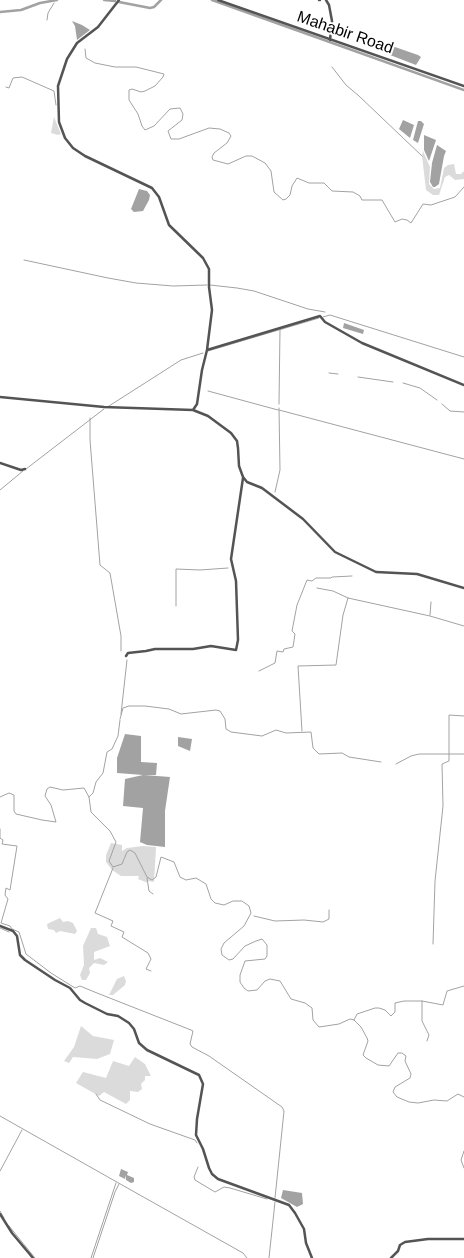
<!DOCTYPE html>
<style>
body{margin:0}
canvas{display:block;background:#fff}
</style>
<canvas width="464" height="1258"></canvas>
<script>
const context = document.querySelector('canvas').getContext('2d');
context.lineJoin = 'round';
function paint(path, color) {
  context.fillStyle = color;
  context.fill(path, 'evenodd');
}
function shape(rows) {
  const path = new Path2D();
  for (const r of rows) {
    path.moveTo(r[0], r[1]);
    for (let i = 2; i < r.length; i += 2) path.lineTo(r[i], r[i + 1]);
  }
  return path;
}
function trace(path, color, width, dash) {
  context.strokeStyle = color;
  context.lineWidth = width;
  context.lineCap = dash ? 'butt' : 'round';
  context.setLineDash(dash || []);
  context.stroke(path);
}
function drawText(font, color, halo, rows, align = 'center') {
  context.font = font + ' Helvetica,sans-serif';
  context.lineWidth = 4;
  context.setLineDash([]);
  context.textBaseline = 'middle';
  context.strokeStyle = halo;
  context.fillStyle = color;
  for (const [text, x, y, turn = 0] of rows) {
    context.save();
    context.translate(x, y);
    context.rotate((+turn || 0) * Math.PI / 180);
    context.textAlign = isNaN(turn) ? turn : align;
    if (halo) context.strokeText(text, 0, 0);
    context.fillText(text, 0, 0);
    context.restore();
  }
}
const green = shape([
 [54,117,61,134,58,135,51,133],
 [423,151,430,167,429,184,434,189,440,188,444,168,448,165,454,164,456,174,461,174,464,171,464,179,455,180,449,175,445,177,439,195,433,195,426,190,422,156],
 [111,843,122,845,122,851,127,848,143,846,156,847,154,882,148,881,148,883,138,879,139,876,121,876,112,870,106,862,106,855],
 [60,918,63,922,68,921,73,923,77,931,75,934,60,931,56,933,54,930,48,929,47,924],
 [91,928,96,928,98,934,107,937,110,946,94,952,94,960,100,958,108,962,104,965,94,963,89,968,90,973,86,980,82,980,80,975,84,965,83,946],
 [124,976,126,981,125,985,113,995,109,995,117,979],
 [81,1026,93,1036,114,1040,110,1054,97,1059,73,1057,69,1063,64,1061,74,1047],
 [135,1057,145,1064,151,1076,145,1076,145,1080,141,1084,142,1089,138,1092,130,1091,130,1100,126,1104,104,1092,99,1096,76,1083,83,1072,106,1078,113,1061,129,1066]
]);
const water = shape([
 [72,21,82,25,90,30,77,40,75,26],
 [392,46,418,55,421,57,416,65,390,55],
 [403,120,414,125,410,138,399,129],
 [418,121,421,121,424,124,418,143,413,140],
 [424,135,436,140,429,161,424,150],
 [437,145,446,151,444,156,439,184,435,187,433,187,430,182,432,163],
 [139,189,147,191,150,195,149,200,143,211,134,212,131,209],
 [344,323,364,330,363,334,343,328],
 [125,734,141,736,141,762,157,763,156,775,144,775,170,777,165,811,165,847,147,845,140,842,143,808,123,806,125,779,143,775,117,773,117,758],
 [178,737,192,739,190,751,178,746],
 [121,1169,128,1172,127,1175,134,1178,134,1182,131,1183,126,1180,126,1175,125,1179,119,1176],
 [283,1190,302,1193,303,1204,297,1207,281,1198]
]);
const stream = shape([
 [47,20,48,13,54,3],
 [85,49,86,58,95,63,115,67,136,67,164,74,163,77,155,86,145,91,141,92,132,89,129,90,129,100,138,114,142,126,145,130,154,126,170,109,180,108,183,114,182,120,168,131,171,139,179,139,209,128,220,129,229,133,231,136,227,143,214,153,212,157,213,160,228,164,246,156,252,156,265,163,271,171,274,192,283,200,286,199,290,195,292,186,297,178,309,183,324,183,332,191,353,192,360,196,362,200,382,200,395,222,402,219,407,220,411,223,423,204,431,205,455,197,464,187],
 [332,67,346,85,359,96,422,156],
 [6,87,9,88,13,78,22,77,54,91,56,105],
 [24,260,108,278,136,283,173,286,207,285],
 [210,285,237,288,254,291,308,309,325,312],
 [323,317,330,315,464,357],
 [208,351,319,318],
 [329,373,338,374],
 [358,377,393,382],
 [403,383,420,388,437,400],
 [208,391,278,410],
 [279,404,280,330],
 [442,404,450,411,464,412],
 [109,406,181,360,203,353],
 [279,410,464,459],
 [90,418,90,440,100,565,110,573,121,636,121,651],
 [26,469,104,409],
 [0,490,23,471],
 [275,492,280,470,279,408],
 [317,588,333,591,348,598,430,616,464,626],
 [176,606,176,569,200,570,228,568],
 [430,615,431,602],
 [259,671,275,663,277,651,283,652,284,649,293,647,295,634,292,631,297,605,307,580,312,581,316,578,331,578,332,577,352,576],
 [121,714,127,660],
 [120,719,123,708,129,706,145,706,169,709,181,714,216,710,220,711,225,719,226,729,231,732,262,736,276,730,286,733,311,732,313,748,319,754,342,753,349,757,381,762],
 [302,731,298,666,336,665,343,615,348,598],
 [396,764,411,756,419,754,464,754],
 [0,797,9,793,14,795,14,811,16,814,42,820,56,822,51,805,45,796,47,789,50,787,63,790,84,788,89,797,91,812,110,831,116,842,109,861,113,867,122,864,127,852,130,850,135,853,147,877,152,880,156,877,161,857,174,862,180,877,186,880,196,878,206,884,211,899,215,903,224,905,233,901,242,901,249,906,251,913,244,926,224,943,221,949,222,955,229,960,233,959,245,946,256,941,262,939,267,945,267,956,265,959,245,961,240,975,240,982,244,988,248,991,257,990,265,981,270,979,280,981,291,999,305,1003,312,1008,313,1020,319,1027,339,1024,350,1019,354,1020,361,1027,367,1038,368,1041,363,1055,366,1058,378,1065,389,1066,398,1053,402,1053,406,1056,405,1061,411,1074,410,1078,395,1087,393,1092,397,1097,409,1102,418,1103,434,1100,447,1101,458,1094,464,1097],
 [89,797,93,793,96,782,103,773,107,752,112,749,118,736,120,720],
 [0,829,0,838,3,840,2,844,17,846,10,890,6,888,5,895,8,899,1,923,10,926,12,929,19,932,26,954,51,973,75,988,80,986,97,993,191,1030,193,1031,190,1044,192,1047,209,1056,282,1107,284,1111,275,1198],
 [113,868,95,913,113,921,111,926,124,932,122,937,148,953,151,959,146,969,151,971],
 [147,878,149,891,153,894],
 [254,916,275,921,304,920,323,922,329,919,329,910],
 [0,928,9,932],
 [433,944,435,881,443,806,442,764,449,761,449,715,464,716],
 [422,1001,422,1021,429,1035,427,1041],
 [354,1020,357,1014,375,1008,379,1008,385,1010,391,1016,395,1012,395,1003,404,1001,422,1001,443,1005,447,991,464,986],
 [96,1094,100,1100,150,1124,195,1140,197,1143],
 [0,1116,138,1194],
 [464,1151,461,1160,464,1168],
 [198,1167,194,1177,195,1180,215,1192,224,1187,230,1188,267,1199],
 [0,1171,22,1130],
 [138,1194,243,1253,247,1258],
 [0,1211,4,1218],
 [9,1226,35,1258],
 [91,1258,116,1183],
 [93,1258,115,1192,119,1184],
 [269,1258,275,1202]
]);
const canal = shape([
 [104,0,115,1],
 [212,0,464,90],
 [119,2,150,8,154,7,161,0],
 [0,12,21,10,40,3,57,0]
]);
const minor = shape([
 [119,0,98,27,77,43,67,59,58,86,59,122,65,138,73,148,85,156,152,188,159,197,169,225,203,258,209,269,209,287,212,310,207,350],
 [218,0,464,86],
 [319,0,320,0],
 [326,0,329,5,332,21,330,40],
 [0,397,104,407,193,410,197,404,202,370,207,350,320,316,325,322,362,343,464,385],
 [193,410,208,416,231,433,237,441,238,448,239,466,243,477,247,482,262,488,303,519,335,552,376,572,417,574,464,588],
 [0,463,21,470,25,469],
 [126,656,128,653,146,651,155,649,193,649,211,646,236,650,238,640,236,581,231,559,243,478],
 [0,926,13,931,17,936,20,955,25,960,55,980,70,988,80,1000,85,1003,107,1014,118,1016,129,1023,134,1029,139,1043,147,1050,199,1075,203,1084,197,1119,196,1135,203,1149,209,1168,212,1174,218,1179,289,1205,295,1213,304,1229,306,1243,312,1258],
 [0,1214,12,1233,33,1258],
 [391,1258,398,1251,400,1245,405,1242,428,1239,464,1239]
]);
const streetNames = [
 ["Mahabir Road",345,33,19]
];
paint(green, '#dbdbdb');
paint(water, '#a2a2a2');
trace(stream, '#a2a2a2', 1);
trace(canal, '#a2a2a2', 2.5);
trace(minor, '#545454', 2.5);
drawText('16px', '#000', '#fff', streetNames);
</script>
